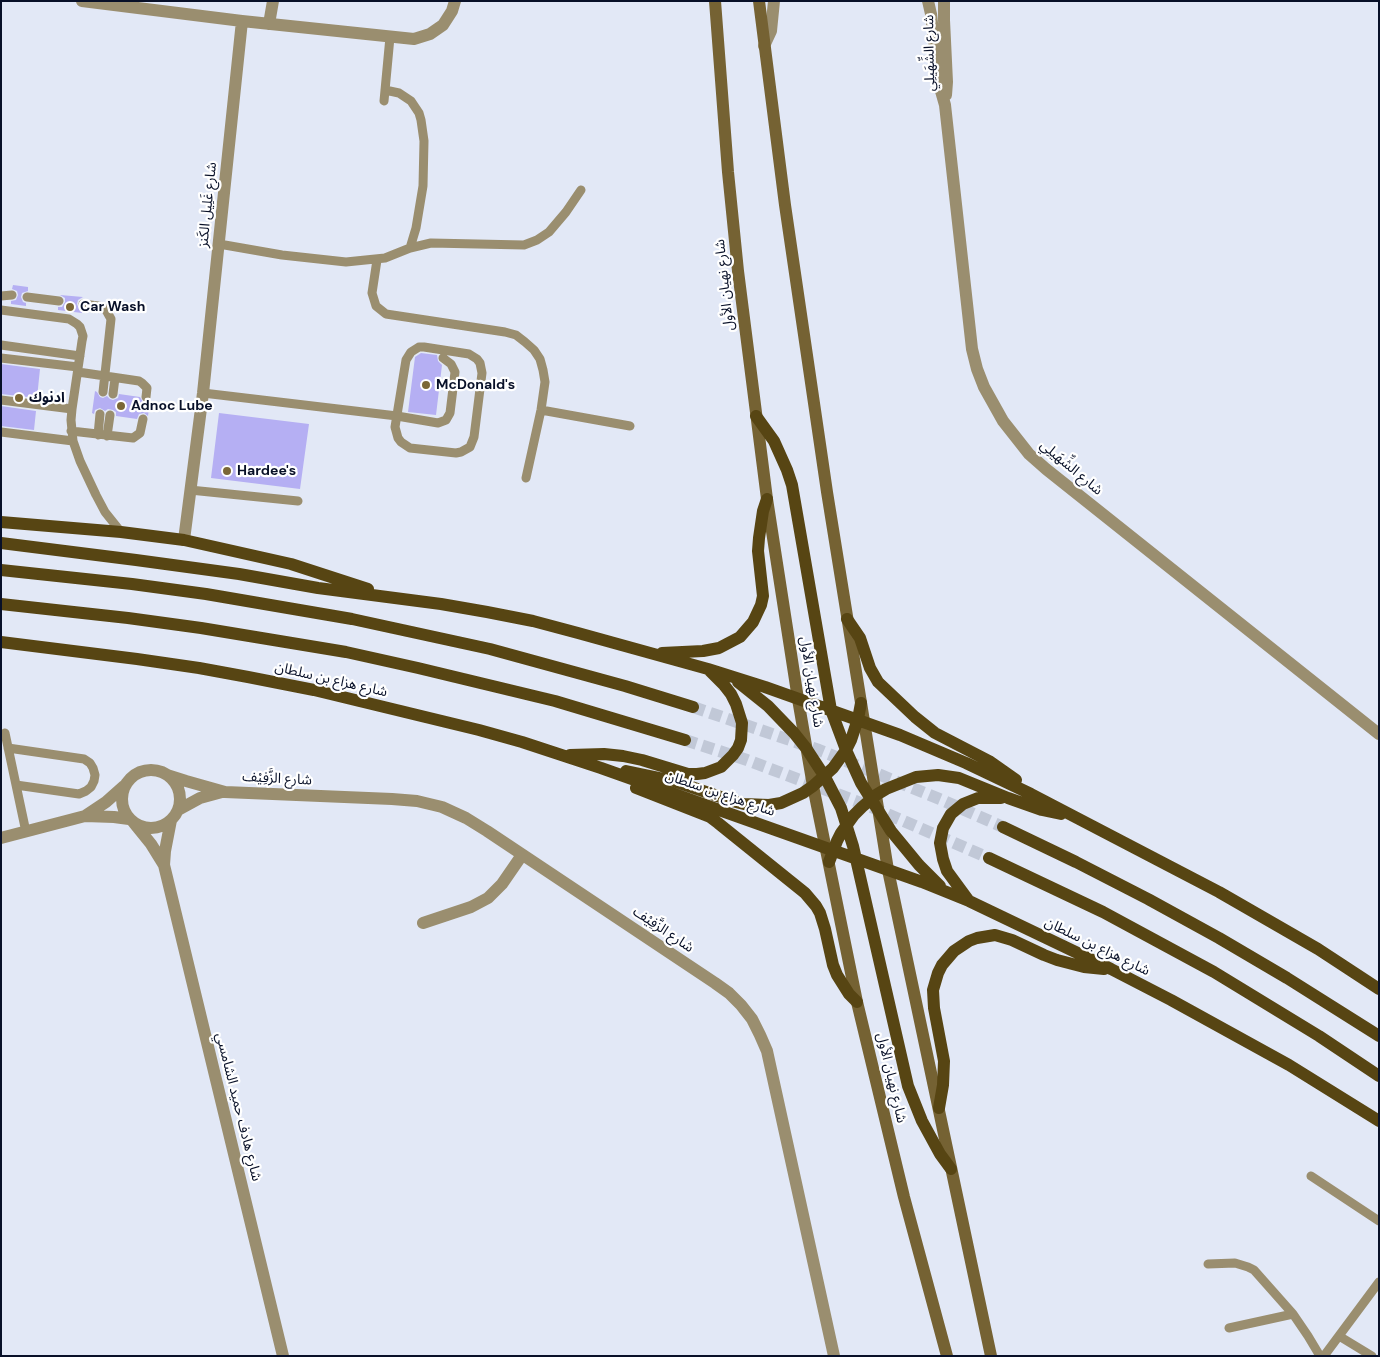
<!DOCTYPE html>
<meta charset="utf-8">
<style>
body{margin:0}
#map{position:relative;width:1380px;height:1357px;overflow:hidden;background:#e2e8f6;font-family:"DM Sans",sans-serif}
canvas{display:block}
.frame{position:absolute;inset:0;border:2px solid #081028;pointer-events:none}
</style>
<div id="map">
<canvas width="1380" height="1357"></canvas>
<div class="frame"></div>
</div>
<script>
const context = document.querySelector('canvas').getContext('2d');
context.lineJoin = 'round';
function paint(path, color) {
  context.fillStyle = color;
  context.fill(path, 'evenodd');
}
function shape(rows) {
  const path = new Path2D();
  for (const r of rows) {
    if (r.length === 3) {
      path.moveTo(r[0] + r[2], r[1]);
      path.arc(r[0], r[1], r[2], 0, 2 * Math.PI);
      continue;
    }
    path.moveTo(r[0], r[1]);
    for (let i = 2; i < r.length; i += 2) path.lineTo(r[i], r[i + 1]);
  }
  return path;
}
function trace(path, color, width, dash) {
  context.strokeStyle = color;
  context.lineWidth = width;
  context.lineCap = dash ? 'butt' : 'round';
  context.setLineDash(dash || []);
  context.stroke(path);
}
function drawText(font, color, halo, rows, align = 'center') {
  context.font = font + ' "DM Sans","Noto Sans Arabic",sans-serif';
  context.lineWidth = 4.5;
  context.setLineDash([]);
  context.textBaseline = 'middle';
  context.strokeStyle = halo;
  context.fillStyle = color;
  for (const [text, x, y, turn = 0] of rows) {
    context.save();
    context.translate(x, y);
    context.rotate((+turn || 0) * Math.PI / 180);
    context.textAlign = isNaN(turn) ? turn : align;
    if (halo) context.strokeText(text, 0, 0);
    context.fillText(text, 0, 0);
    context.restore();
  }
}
const building = shape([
 [13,285,28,287,28,291,22,293,21,297,23,302,26,303,26,306,11,304,11,301,16,300,18,295,17,291,12,289],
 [60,295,83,297,78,300,77,304,79,309,82,310,82,313,58,310,58,307,62,307,65,302,65,298],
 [421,353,437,355,438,361,442,365,436,415,408,412,415,357],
 [1,364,40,369,37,398,1,394],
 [95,391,97,392,100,397,103,398,107,396,110,399,113,400,118,398,119,394,140,397,143,402,146,403,150,402,148,416,144,413,139,414,137,419,116,416,116,412,113,410,108,409,105,411,100,408,95,410,94,414,92,413],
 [1,406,36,411,34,430,1,426],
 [219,413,309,424,300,489,211,478]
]);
const primaryTunnel = shape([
 [693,707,819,750,942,800,1003,827],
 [685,740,747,760,869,806,989,858]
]);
const lane = shape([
 [385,90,399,93,411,101,419,113,421,120,424,141,423,186,416,228,410,248],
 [384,101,390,37],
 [219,244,282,255,346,262,385,258,410,248,431,243,524,245,537,240,549,232,566,212,581,190],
 [377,260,372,293,376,306,386,314,505,332,516,335,525,342,534,350,540,359,543,370,545,382,541,410,526,478],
 [1,296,12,295],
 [27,297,59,301],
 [83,304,98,306,103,307,106,310,111,319,103,392],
 [1,310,69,319,77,324,80,327,83,336,82,341,72,409,71,420,73,441,80,461,96,495,105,512,121,532],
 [1,345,80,356],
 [419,347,424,347,469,354,477,359,480,363,482,373,474,437,470,447,461,452,456,453,410,448,401,442,398,438,395,427,406,360,411,352,419,347],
 [1,358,78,367],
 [78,372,139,381,142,383,147,388,146,397],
 [203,393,397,416,438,423,446,420,450,413,455,372,451,364,443,358],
 [113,394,115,378],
 [1,400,72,409],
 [541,410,630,426],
 [71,431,133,438,140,433,143,419],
 [1,432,73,441],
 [98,435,100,414],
 [107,436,110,415],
 [190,490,298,501],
 [5,733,26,832],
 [8,748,84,759,90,763,93,768,95,775,94,781,91,787,86,791,79,794,16,785],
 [1311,1176,1379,1221],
 [1208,1264,1235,1263,1248,1267,1254,1270,1293,1314,1308,1336,1320,1356],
 [1229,1328,1293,1314],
 [1339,1336,1372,1356],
 [1324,1356,1379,1282]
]);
const street = shape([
 [82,1,242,21,414,39,430,34,443,25,452,11,455,1],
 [928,1,931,14,939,84,945,105,972,349,977,369,984,387,1003,421,1029,454,1046,469,1379,734],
 [944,1,944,20,947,82,946,95],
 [269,24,273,1],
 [764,46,771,31,774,1],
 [184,540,203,393,242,21],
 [151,799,29],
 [167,775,186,781,225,792,392,799,417,801,442,807,466,818,487,831,715,983,729,993,741,1005,752,1019,760,1035,767,1051,834,1356],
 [178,810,200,798,222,792],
 [85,816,106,802,124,786],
 [134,823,151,844,164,865,283,1356],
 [1,838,85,816,114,817,129,819],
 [164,865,165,851,171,820],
 [423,923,471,907,488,898,502,884,522,855]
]);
const secondary = shape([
 [715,1,728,172,738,271,767,499,798,699,813,786,857,1002,904,1197,947,1356],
 [759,1,785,205,827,492,888,870,991,1356]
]);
const primary = shape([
 [756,416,774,441,787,470,792,485,831,710,846,750,861,783,891,831,919,865,940,886],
 [1,522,121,532,184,540,291,564,368,589],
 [1,543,136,560,239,574,318,588,441,604,487,612,533,621,578,633,708,669,765,687,900,735,966,763,1031,794,1219,892,1318,949,1379,989],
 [1,570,132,584,206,594,352,619,490,649,625,686,693,707],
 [1,604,128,618,201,628,346,652,418,668,555,701,685,740],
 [847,619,860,638,870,668,878,682,915,717,935,733,989,761,1016,780],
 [1,642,137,659,199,668,248,677,314,690,479,730,522,742,601,768,922,882,969,901,1111,969,1171,1000,1289,1065,1379,1121],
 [662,653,703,651,719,648,740,637,753,622,761,605,763,596,758,551,759,538,763,511,767,499],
 [738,682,768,706,794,733,806,748,825,777,841,808,853,846,908,1086,922,1121,940,1154,951,1169],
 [570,755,604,754,623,756,642,760,688,774,697,774,705,773,721,767,733,755,738,748,741,740,742,723,736,704,731,694,724,685,710,671],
 [626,771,674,781,732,801,744,804,769,805,781,803,803,793,813,786,833,768,846,750,851,740,858,719,861,703],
 [636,788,710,817,718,823,805,893,816,906,820,913,825,929,833,965,837,975,849,994,857,1002],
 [1003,827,1076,862,1148,899,1219,938,1287,978,1379,1036],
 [989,858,1103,912,1214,972,1319,1036,1379,1076],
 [829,862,837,841,841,833,854,815,862,807,876,795,886,789,916,777,938,775,959,778,1008,798,1042,810,1061,814],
 [969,901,947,871,943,859,940,843,943,828,951,814,963,804,978,798,1001,798],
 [939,1108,943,1085,944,1061,934,1008,933,990,938,973,942,965,954,951,969,941,977,938,995,935,1012,940,1044,955,1057,960,1084,967,1104,969]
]);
const markers = [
 [70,307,5,"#7b6736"],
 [426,385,5,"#7b6736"],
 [19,398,5,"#7b6736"],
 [121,406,5,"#7b6736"],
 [227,471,5,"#7b6736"]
];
const streetNames = [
 ["شارع الشِّهَيلِي",930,53,-91],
 ["شارع غَلِيل الكَنز",208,205,-84],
 ["شارع نهيان الأول",725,285,-96],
 ["شارع الشِّهَيلِي",1071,468,40],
 ["شارع هزاع بن سلطان",331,680,13],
 ["شارع نهيان الأول",811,682,81],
 ["شارع الزَّفِيْف",277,779,3],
 ["شارع هزاع بن سلطان",720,794,19],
 ["شارع الزَّفِيْف",663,930,34],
 ["شارع هزاع بن سلطان",1097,947,26],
 ["شارع نهيان الأول",891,1078,77],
 ["شارع هادف حميد الشامسي",238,1107,76]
];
const poiNames = [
 ["Car Wash",80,307],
 ["McDonald's",436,385],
 ["ادنوك",29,398],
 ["Adnoc Lube",131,406],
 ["Hardee's",237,471]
];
paint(building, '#b5aff3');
trace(primaryTunnel, '#c1c8d7', 12, [12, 6]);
trace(lane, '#9a8e6f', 9);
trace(street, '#9a8e6f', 12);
trace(secondary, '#756233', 12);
trace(primary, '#574513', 12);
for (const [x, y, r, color] of markers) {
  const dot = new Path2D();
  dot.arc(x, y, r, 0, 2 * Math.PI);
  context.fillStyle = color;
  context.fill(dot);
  trace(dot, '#fff', 2);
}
drawText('14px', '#081028', '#fff', streetNames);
drawText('bold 14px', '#081028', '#fff', poiNames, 'left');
</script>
